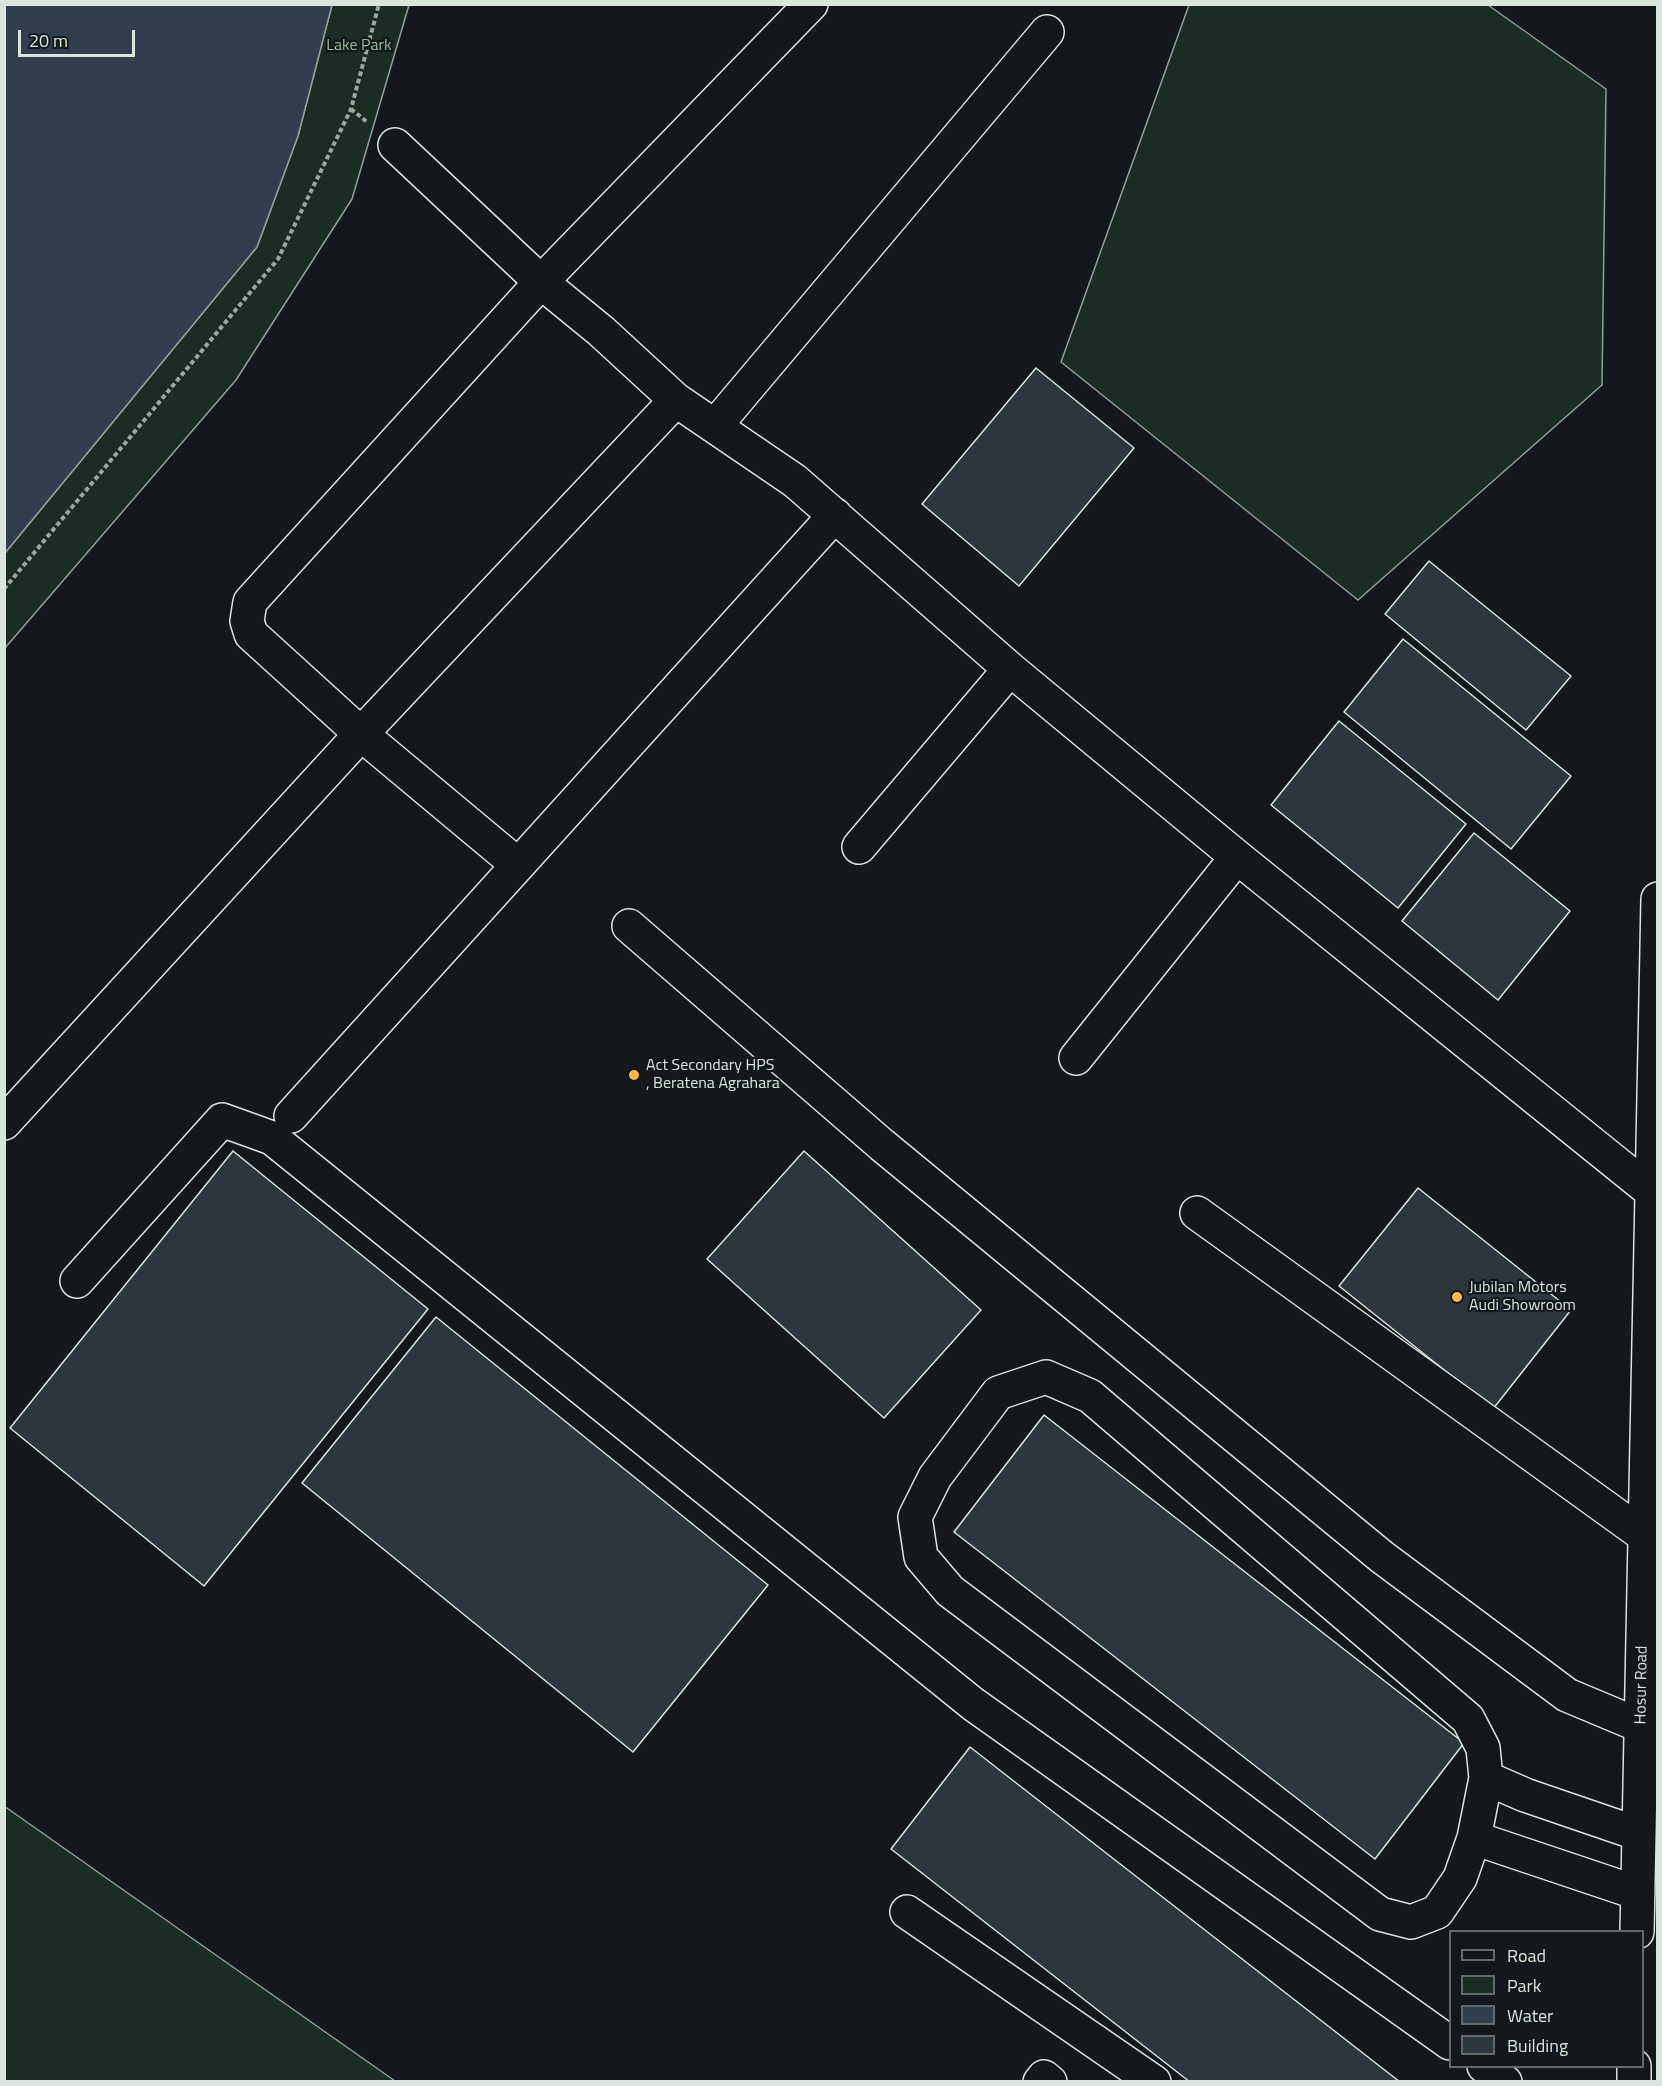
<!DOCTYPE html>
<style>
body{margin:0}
#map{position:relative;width:1662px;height:2086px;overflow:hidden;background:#14181c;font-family:"Titillium Web",sans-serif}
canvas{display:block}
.frame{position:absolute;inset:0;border:6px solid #d8e6dc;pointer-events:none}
.legend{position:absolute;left:1449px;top:1930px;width:195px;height:138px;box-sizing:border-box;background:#14181c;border:2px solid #626a69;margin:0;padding:8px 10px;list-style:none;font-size:18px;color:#d8e6dc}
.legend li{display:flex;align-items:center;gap:12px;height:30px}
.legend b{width:30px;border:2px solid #626a69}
.scale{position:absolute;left:18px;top:30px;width:117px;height:27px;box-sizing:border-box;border:3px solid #d8e6dc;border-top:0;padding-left:8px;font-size:18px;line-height:21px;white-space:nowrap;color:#d8e6dc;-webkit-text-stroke:4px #14181c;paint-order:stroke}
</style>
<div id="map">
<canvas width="1662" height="2086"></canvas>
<div class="frame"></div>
<ul class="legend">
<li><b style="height:8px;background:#14181c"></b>Road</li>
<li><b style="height:16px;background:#1a2d24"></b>Park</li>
<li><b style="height:16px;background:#2f3f4d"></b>Water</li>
<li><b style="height:16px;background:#2c363c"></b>Building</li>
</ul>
<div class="scale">20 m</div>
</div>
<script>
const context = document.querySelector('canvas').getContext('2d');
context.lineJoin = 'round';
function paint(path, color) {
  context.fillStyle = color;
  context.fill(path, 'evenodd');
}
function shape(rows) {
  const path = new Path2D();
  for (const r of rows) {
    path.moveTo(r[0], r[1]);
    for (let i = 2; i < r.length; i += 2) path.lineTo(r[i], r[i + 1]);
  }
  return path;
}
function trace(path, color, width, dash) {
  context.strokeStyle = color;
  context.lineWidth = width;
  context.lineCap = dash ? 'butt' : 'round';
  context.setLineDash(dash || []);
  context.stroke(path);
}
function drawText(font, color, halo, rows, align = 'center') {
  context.font = font + ' "Titillium Web",sans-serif';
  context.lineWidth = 4.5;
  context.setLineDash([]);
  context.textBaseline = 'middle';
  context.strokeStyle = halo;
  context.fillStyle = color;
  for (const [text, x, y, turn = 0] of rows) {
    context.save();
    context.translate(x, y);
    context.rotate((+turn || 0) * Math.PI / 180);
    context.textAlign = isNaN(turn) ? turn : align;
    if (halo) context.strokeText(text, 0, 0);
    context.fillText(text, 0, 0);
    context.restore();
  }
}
const green = shape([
 [332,5,409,5,352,199,236,380,5,648,5,553,257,247,298,136,332,5],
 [1189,5,1488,5,1606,89,1602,385,1358,600,1061,362,1189,5],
 [4,1806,112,1882,395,2081,5,2081,4,1806]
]);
const water = shape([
 [5,4,332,5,298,136,257,247,5,553,5,4]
]);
const building = shape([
 [1036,368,1134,448,1019,586,922,504,1036,368],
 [1429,561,1571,676,1526,730,1385,614,1429,561],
 [1403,639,1571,776,1511,849,1344,712,1403,639],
 [1339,721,1466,824,1398,908,1271,805,1339,721],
 [1474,833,1570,911,1498,1000,1402,921,1474,833],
 [233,1151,428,1309,204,1586,10,1428,233,1151],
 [804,1151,981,1310,884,1418,707,1259,804,1151],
 [1418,1188,1571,1310,1493,1409,1339,1286,1418,1188],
 [436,1317,768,1585,633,1752,302,1483,436,1317],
 [1044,1415,1464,1743,1375,1859,954,1532,1044,1415],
 [970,1747,1400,2082,1190,2082,891,1849,970,1747]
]);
const path = shape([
 [351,109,367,122],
 [4,589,278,259,351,109,379,4]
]);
const minor = shape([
 [395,145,541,282,601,331,676,400,795,481,1010,669,1237,857,1652,1192],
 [715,426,1047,32],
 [859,847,1010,669],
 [518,865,361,734,251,634,247,621,250,602,541,282,811,4],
 [629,926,882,1145,1382,1557,1567,1695,1641,1726],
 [1076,1058,1237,857],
 [291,1116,835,515],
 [4,1123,361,734,676,400],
 [1197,1213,1645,1536],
 [77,1281,222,1120,272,1138,973,1704,1450,2043],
 [1046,1377,1090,1396,1468,1719,1483,1748,1486,1778,1474,1838,1460,1878,1437,1912,1411,1922,1380,1914,950,1591,921,1557,915,1517,935,1477,998,1393,1046,1377],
 [1486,1778,1525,1795,1639,1834],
 [1474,1838,1638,1893],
 [907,1912,1154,2082],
 [1637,1932,1658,899],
 [1484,2066,1505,2082],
 [1040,2082,1044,2077,1050,2082],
 [1634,2082,1634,2066]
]);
const markers = [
 [634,1075,6,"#ffb74d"],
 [1457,1297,6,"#ffb74d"]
];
const parkNames = [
 ["Lake Park",359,46]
];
const poiNames = [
 ["Act Secondary HPS",646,1066],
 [", Beratena Agrahara",646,1084],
 ["Jubilan Motors",1469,1288],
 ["Audi Showroom",1469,1306]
];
const streetNames = [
 ["Hosur Road",1642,1685,-89]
];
paint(green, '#1a2d24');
trace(green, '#939e99', 1.5);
paint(water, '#2f3f4d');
trace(water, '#939e99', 1.5);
paint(building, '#2c363c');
trace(building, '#d8e6dc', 1.5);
trace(minor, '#d8e6dc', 36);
trace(path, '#9da8a2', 4, [4.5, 3]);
trace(minor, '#14181c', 33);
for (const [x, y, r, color] of markers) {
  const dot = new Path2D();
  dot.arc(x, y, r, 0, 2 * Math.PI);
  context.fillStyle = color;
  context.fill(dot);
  trace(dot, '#14181c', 2);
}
drawText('16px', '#8ac095', '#14181c', parkNames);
drawText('16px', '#d8e6dc', '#14181c', poiNames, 'left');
drawText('16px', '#d8e6dc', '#14181c', streetNames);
</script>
